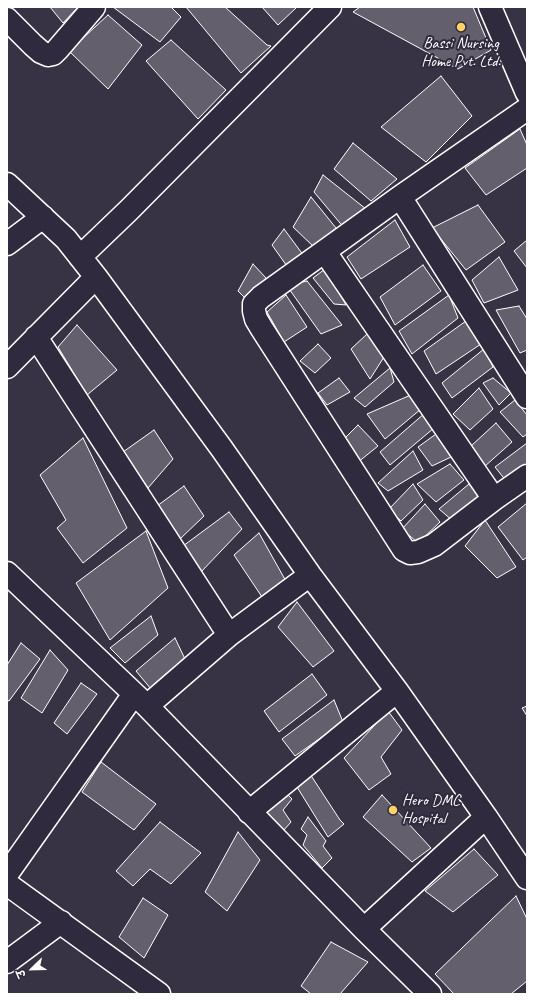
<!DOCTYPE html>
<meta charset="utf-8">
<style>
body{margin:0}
#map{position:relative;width:534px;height:1001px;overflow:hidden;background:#373345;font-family:Caveat,"Playpen Sans Deva",sans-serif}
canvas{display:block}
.frame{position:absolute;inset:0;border:8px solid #fff;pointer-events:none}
.north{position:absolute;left:12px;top:949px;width:40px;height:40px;-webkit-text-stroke:3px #2f2a3d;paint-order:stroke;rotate:247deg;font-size:11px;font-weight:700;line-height:16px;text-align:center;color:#fff}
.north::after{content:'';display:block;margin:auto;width:14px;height:18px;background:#fff;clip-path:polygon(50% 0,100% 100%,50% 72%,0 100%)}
</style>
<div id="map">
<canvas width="534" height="1001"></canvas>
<div class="frame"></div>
<div class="north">उ</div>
</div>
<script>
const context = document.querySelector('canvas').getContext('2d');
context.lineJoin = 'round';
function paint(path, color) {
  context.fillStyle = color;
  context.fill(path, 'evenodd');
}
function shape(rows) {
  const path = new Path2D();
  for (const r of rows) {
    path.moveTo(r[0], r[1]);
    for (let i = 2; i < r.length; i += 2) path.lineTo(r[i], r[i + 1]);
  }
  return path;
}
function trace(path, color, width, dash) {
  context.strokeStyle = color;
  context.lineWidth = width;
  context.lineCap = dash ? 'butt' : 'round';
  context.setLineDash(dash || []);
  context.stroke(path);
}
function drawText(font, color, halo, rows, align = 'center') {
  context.font = font + ' Caveat,sans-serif';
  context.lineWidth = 4;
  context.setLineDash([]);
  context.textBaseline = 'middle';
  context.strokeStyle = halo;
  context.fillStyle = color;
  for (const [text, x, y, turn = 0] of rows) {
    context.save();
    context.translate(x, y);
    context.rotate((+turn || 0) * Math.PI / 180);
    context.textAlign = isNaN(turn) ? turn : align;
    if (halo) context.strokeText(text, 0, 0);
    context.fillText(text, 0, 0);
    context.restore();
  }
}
const building = shape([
 [50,7,78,7,63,23,50,7],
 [113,7,171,7,181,17,160,42,113,7],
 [186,7,225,7,267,45,271,46,241,73,186,7],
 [262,7,297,7,278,25,262,7],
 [360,7,473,7,491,50,458,69,353,12,360,7],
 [108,15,142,45,108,89,69,51,108,15],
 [171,40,226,90,198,119,146,61,171,40],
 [441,76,472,116,426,162,381,127,441,76],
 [520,129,527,145,527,168,486,195,465,168,520,129],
 [353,143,397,179,371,201,334,169,353,143],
 [323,175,366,209,345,229,314,192,323,175],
 [311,197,336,228,314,247,293,227,311,197],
 [478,205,505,242,466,270,432,228,478,205],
 [395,220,410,247,361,279,347,257,395,220],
 [284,229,304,256,289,269,272,245,284,229],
 [527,240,527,268,514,251,527,240],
 [499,257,518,290,484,303,472,280,499,257],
 [253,264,266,278,248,301,238,291,253,264],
 [423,265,441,291,395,325,380,297,423,265],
 [325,269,346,305,334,304,313,278,325,269],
 [307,281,342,325,321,334,287,286,307,281],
 [286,295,307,327,284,342,267,312,286,295],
 [449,295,458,318,412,354,399,331,449,295],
 [519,306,527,319,527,350,520,353,496,310,519,306],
 [466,321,481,344,436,374,424,351,466,321],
 [77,325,117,370,87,395,58,347,77,325],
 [367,334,384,357,370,379,351,349,367,334],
 [318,344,331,358,315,373,300,361,318,344],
 [484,349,493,367,452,398,442,383,484,349],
 [390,368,394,382,365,407,354,398,390,368],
 [339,378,350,392,327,405,318,393,339,378],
 [493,378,511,393,499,405,483,383,493,378],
 [479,388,493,409,470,430,453,414,479,388],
 [413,394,421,409,385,439,367,414,413,394],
 [515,400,527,415,527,434,523,437,500,412,515,400],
 [425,413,434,428,390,465,380,452,425,413],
 [496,423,512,442,484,467,471,446,496,423],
 [358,425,378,446,357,463,342,441,358,425],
 [154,430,173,459,148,488,123,452,154,430],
 [436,434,451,457,432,466,418,447,436,434],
 [83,438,127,528,83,563,57,528,66,520,40,475,83,438],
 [527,443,527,468,507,482,495,467,527,443],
 [413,451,423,470,388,491,378,483,413,451],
 [450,464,464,480,436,502,417,484,450,464],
 [413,484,423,500,401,521,389,509,413,484],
 [469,484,479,498,453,521,439,509,469,484],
 [184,486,204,516,180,539,157,506,184,486],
 [527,503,527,557,523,560,498,527,527,503],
 [425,504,440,522,418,543,402,529,425,504],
 [229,512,242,529,200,573,183,546,229,512],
 [485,520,516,567,497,578,465,546,485,520],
 [146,531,168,588,110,640,76,583,146,531],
 [259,533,287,583,264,600,234,555,259,533],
 [297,602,334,651,313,667,278,627,297,602],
 [151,616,158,635,125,663,110,648,151,616],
 [175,638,185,659,151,689,136,671,175,638],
 [21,643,40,659,9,701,7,700,7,665,21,643],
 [50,650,68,670,42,713,21,698,50,650],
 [312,674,327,695,279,732,264,711,312,674],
 [81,683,97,694,67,734,54,723,81,683],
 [334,700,343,722,295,756,282,739,334,700],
 [527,706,527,716,522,708,527,706],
 [388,711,402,730,381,757,391,774,369,790,344,758,388,711],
 [101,762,156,804,134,830,82,792,101,762],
 [310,774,340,820,344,824,328,837,297,787,310,774],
 [285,792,292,799,283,810,291,822,283,831,264,810,285,792],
 [382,795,431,848,412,862,363,817,382,795],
 [308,817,326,841,323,846,332,858,322,868,303,845,307,835,301,829,308,817],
 [160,822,201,853,171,884,150,869,133,886,116,871,160,822],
 [238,832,260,860,227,911,205,892,238,832],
 [474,849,498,875,453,912,425,891,474,849],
 [516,896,527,919,527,981,511,994,454,994,435,974,516,896],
 [143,898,168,915,144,958,119,937,143,898],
 [331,942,368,962,340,994,311,994,301,986,331,942]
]);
const minor = shape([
 [7,19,33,45,41,52,48,55,53,54,57,50,94,7],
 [527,109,400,197,261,297,254,304,254,311,256,319,262,329,404,550,410,553,418,552,434,545,494,499,527,476],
 [7,184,66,239,96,277,222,449,310,575,397,691,486,817,527,878],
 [400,197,527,397],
 [7,244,43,217],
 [325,252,494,499],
 [80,257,129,210,330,7],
 [36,337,229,635],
 [7,367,96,277],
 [7,573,147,706,364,929,430,994],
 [147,706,229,635,310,575],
 [249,812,397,691],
 [7,874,134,694],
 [7,884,159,994],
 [364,929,486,817],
 [7,962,61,922]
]);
const major = shape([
 [490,7,527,93]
]);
const markers = [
 [461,27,5,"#ffd166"],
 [393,810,5,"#ffd166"]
];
const poiNames = [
 ["Bassi Nursing",461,44],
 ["Home Pvt. Ltd.",461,62],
 ["Hero DMC",402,801,"left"],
 ["Hospital",402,819,"left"]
];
paint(building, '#635f6d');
trace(building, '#fff', 1);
trace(minor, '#fff', 25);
trace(major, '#fff', 25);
trace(minor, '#2f2a3d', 22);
trace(major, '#2f2a3d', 22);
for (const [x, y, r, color] of markers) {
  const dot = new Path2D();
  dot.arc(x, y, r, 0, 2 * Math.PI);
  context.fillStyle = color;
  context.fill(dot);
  trace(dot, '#2f2a3d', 1.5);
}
drawText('16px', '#fff', '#2f2a3d', poiNames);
</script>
